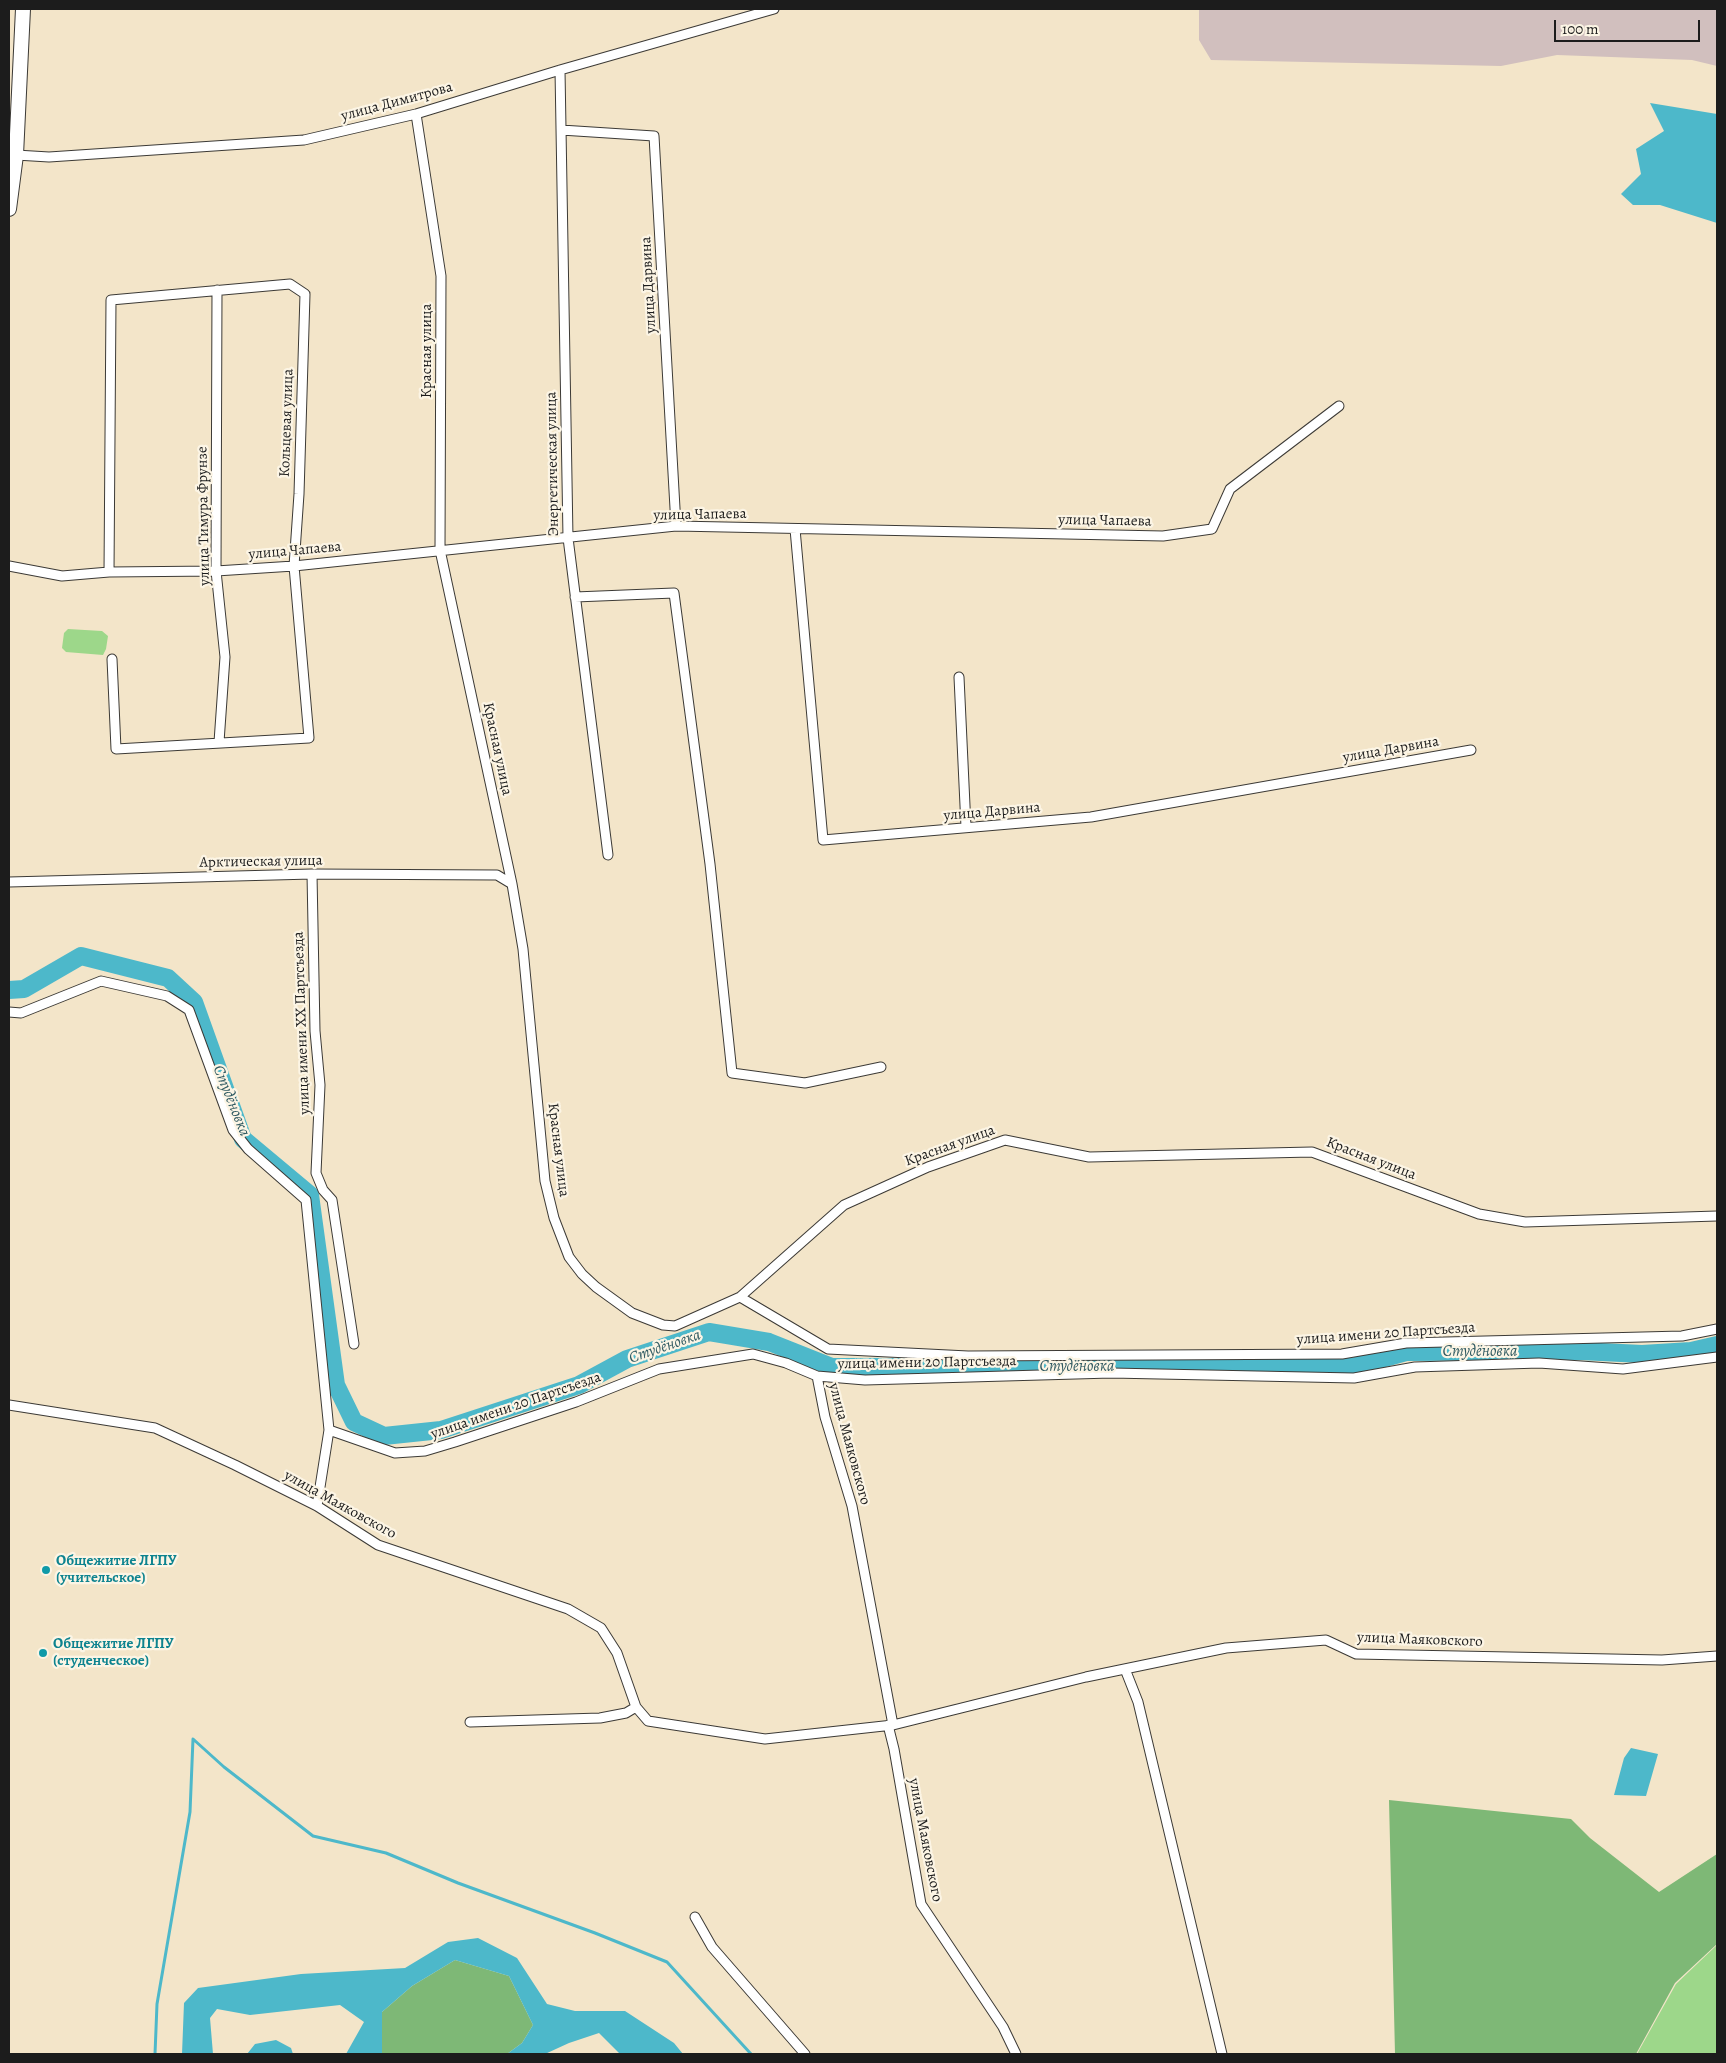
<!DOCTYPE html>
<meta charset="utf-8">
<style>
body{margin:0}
#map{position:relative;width:1726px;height:2063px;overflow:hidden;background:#f3e5c9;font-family:Alegreya,serif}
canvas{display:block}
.frame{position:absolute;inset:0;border:10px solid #1c1c1c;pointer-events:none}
.scale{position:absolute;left:1554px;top:20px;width:146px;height:22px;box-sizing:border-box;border:2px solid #1c1c1c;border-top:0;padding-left:6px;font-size:15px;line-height:18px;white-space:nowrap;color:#1c1c1c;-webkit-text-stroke:4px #fcf5e5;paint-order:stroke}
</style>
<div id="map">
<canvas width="1726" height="2063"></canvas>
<div class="frame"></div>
<div class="scale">100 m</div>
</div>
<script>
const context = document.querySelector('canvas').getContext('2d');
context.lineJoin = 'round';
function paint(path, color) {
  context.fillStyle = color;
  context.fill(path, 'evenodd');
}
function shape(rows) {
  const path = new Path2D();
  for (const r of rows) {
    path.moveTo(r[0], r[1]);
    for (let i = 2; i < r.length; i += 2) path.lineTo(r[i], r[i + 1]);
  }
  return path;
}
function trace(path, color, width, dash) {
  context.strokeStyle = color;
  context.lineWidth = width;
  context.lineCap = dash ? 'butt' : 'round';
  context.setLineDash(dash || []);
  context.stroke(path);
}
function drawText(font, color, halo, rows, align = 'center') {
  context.font = font + ' Alegreya,serif';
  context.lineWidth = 4.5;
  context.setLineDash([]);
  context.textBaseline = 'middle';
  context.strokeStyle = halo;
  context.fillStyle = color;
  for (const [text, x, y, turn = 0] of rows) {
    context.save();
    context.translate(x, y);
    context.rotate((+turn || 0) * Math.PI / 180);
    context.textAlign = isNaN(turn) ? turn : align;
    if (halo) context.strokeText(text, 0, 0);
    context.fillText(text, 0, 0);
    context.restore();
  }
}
const industrial = shape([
 [1199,9,1717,9,1717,66,1692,60,1557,55,1501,66,1211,60,1199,40]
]);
const green = shape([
 [68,629,102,631,108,636,106,649,103,655,66,652,62,648,64,633],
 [1717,1945,1717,2054,1637,2054,1676,1984]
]);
const forest = shape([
 [1389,1800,1571,1819,1590,1838,1659,1892,1717,1854,1717,1944,1675,1983,1636,2054,1395,2054],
 [455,1960,509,1976,533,2025,522,2043,507,2054,382,2054,382,2012,412,1986]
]);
const water = shape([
 [1650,103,1717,114,1717,223,1660,205,1633,205,1621,194,1641,174,1636,149,1664,131],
 [1631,1748,1658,1754,1646,1796,1614,1795,1624,1758],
 [478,1938,517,1958,547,2004,575,2011,625,2011,674,2043,683,2054,620,2054,599,2033,569,2043,545,2054,507,2054,522,2043,533,2025,509,1976,455,1960,412,1986,382,2012,382,2054,346,2054,364,2022,340,2005,250,2015,217,2009,210,2018,213,2054,182,2054,184,2003,198,1988,301,1974,405,1968,448,1942],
 [276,2040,291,2048,293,2054,247,2054,255,2044]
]);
const stream = shape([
 [155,2054,157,2004,190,1812,193,1739,224,1767,313,1836,386,1853,458,1883,595,1933,667,1962,751,2054]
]);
const river = shape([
 [9,990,24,989,81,956,168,978,194,1002,243,1139,310,1195,336,1385,354,1422,384,1436,441,1430,579,1385,627,1359,709,1332,769,1342,832,1367,1356,1366,1406,1352,1580,1351,1642,1354,1691,1351,1717,1345]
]);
const minor = shape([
 [560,70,568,538,608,855],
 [416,114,441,276,440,550,512,884,523,949,545,1181,554,1218,569,1257,582,1274,596,1287,632,1313,663,1325,675,1326,740,1297,844,1205,928,1167,1005,1140,1089,1157,1312,1152,1479,1214,1525,1222,1717,1216],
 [561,130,654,136,676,526],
 [16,155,49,157,304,140,416,114,560,70,774,9],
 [217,290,216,571,225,657,219,742],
 [795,529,823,840,1091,817,1471,750],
 [9,566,62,576,109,572,216,571,294,566,676,526,1163,536,1212,529,1230,489,1339,406],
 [109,572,111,300,290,284,305,294,299,494,294,566,309,738,116,749,112,659],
 [575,597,674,593,710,864,732,1073,805,1083,881,1067],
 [959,677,966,827],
 [312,874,315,1031,320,1085,316,1173,323,1190,332,1200,354,1344],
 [9,882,312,874,497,875,512,884],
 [9,1012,21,1013,101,981,167,996,189,1010,233,1130,248,1149,306,1200,329,1430,395,1453,425,1451,455,1442,576,1402,659,1369,753,1354,786,1363,817,1376,865,1380,1111,1373,1354,1378,1415,1367,1539,1363,1623,1369,1717,1357],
 [740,1297,828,1349,968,1356,1342,1354,1406,1343,1682,1336,1717,1329],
 [817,1376,825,1417,852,1506,893,1725],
 [9,1405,155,1428,235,1465,317,1506,378,1545,568,1609,601,1628,617,1653,636,1707,648,1721,765,1739,893,1725,1086,1677,1226,1648,1326,1640,1356,1654,1662,1660,1717,1656],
 [317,1506,329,1430],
 [1125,1669,1138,1702,1222,2054],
 [470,1722,600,1718,626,1713,636,1707],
 [888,1725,894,1749,921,1904,1003,2027,1016,2054],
 [695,1917,712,1947,805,2054]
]);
const primary = shape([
 [9,209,16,155,23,9]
]);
const markers = [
 [46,1570,5,"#0f9aa8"],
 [43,1653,5,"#0f9aa8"]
];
const streetNames = [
 ["улица Димитрова",397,102,-15],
 ["улица Дарвина",649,285,-93],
 ["Красная улица",427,351,-90],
 ["Кольцевая улица",287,423,-88],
 ["Энергетическая улица",553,464,-91],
 ["улица Чапаева",700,515,-1],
 ["улица Тимура Фрунзе",204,516,-91],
 ["улица Чапаева",1105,521,1],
 ["улица Чапаева",295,551,-5],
 ["Красная улица",497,749,78],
 ["улица Дарвина",1391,750,-10],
 ["улица Дарвина",992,812,-5],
 ["Арктическая улица",261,862,-1],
 ["улица имени ХХ Партсъезда",302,1023,-92],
 ["Красная улица",950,1146,-20],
 ["Красная улица",558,1150,83],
 ["Красная улица",1371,1159,21],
 ["улица имени 20 Партсъезда",1386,1334,-4],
 ["улица имени 20 Партсъезда",927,1363,-1],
 ["улица имени 20 Партсъезда",516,1406,-19],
 ["улица Маяковского",849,1444,75],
 ["улица Маяковского",340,1505,29],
 ["улица Маяковского",1420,1640,2],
 ["улица Маяковского",925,1840,79]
];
const cultureNames = [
 ["Общежитие ЛГПУ",56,1561],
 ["(учительское)",56,1578],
 ["Общежитие ЛГПУ",53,1644],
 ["(студенческое)",53,1661]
];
const waterNames = [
 ["Студёновка",231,1101,68],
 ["Студёновка",665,1347,-19],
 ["Студёновка",1480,1352],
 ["Студёновка",1077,1367]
];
paint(industrial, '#d1bfbe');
paint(green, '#9dd78a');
paint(forest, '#7eb876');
paint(water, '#4db8ca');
trace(stream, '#4db8ca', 3);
trace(river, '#4db8ca', 18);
trace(minor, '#3c3a36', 11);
trace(primary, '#3c3a36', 16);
trace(minor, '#fff', 9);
trace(primary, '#fff', 14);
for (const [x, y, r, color] of markers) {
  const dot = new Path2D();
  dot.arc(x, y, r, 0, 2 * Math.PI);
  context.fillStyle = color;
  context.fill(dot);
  trace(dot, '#fcf5e5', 2);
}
drawText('15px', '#1c1c1c', '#fcf5e5', streetNames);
drawText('bold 15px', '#0d838f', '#fcf5e5', cultureNames, 'left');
drawText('italic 16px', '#305a62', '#fcf5e5', waterNames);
</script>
